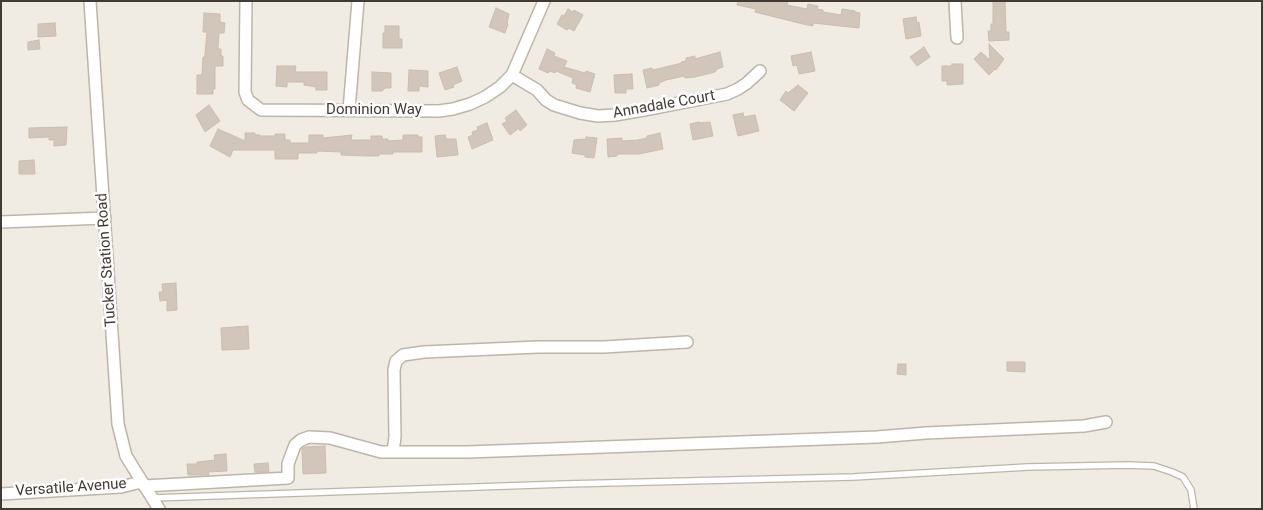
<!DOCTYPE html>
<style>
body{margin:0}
#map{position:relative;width:1263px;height:510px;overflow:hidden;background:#f0ebe3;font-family:Roboto,sans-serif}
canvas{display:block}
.frame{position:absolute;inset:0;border:2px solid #423b34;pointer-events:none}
</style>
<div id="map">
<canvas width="1263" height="510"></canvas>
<div class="frame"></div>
</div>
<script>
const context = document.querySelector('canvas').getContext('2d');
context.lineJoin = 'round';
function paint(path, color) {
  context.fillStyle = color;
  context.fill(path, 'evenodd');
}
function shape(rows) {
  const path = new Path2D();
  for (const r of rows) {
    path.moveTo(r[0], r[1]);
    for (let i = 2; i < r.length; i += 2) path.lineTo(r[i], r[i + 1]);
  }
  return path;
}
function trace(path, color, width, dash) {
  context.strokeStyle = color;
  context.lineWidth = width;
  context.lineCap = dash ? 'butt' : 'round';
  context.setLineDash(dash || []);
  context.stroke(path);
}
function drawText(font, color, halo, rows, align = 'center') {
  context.font = font + ' Roboto,sans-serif';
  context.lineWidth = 5;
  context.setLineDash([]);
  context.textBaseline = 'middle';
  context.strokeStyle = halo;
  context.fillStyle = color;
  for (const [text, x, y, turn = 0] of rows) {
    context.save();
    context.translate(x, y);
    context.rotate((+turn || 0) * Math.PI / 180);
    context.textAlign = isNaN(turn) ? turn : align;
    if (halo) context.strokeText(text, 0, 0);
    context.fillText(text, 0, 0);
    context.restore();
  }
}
const building = shape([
 [738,1,788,1,787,5,807,9,808,4,818,6,817,9,823,10,823,12,841,15,842,9,855,11,855,12,860,13,859,28,813,23,813,26,803,24,755,12,756,9,737,5,738,1],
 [993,1,1005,1,1006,32,1009,32,1009,40,989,41,988,31,991,31,991,24,993,24,993,1],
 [496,8,509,14,507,23,508,24,505,33,489,27,496,8],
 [568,9,573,12,574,10,583,15,574,31,569,28,567,30,557,24,562,15,564,16,568,9],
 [204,13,220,14,220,22,225,23,224,33,219,33,218,49,221,49,221,56,223,56,223,66,215,66,215,89,213,89,213,94,197,94,197,75,202,75,203,57,205,57,205,54,207,32,203,32,204,13],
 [916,17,917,23,919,22,921,36,906,39,903,19,916,17],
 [55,23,56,36,38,37,38,24,55,23],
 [385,26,399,26,399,39,402,39,402,48,383,48,383,33,385,33,385,26],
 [39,40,40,49,28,50,28,42,39,40],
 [989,44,1004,59,996,70,995,69,989,75,974,59,981,52,990,60,989,44],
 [924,47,930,57,917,66,910,57,924,47],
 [547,49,555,53,554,56,567,61,564,67,585,73,586,71,595,74,590,92,576,88,577,85,572,83,573,78,556,71,555,73,550,71,548,73,539,69,547,49],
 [720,52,723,67,717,69,715,72,695,77,685,78,684,76,666,80,659,83,659,85,647,88,643,70,652,68,653,70,682,63,681,62,686,61,686,58,695,56,695,59,720,52],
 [811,52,815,71,799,74,797,65,793,66,791,56,811,52],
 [952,64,963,64,963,84,947,85,947,81,942,81,942,66,952,66,952,64],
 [277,66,296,66,295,72,327,72,327,90,316,90,316,87,304,85,304,82,287,82,287,87,276,86,277,66],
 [457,67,462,81,453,85,454,87,445,90,439,73,457,67],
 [409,70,428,71,428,87,419,86,419,91,408,91,409,70],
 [372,72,391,73,391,88,385,88,382,91,372,91,372,72],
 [632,74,633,89,626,89,626,93,615,93,614,75,632,74],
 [798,85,808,93,794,111,780,100,786,91,788,93,798,85],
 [209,105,220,121,205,132,196,115,209,105],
 [516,110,527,125,520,131,519,128,510,135,502,124,507,121,505,118,516,110],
 [743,113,744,117,755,115,759,131,738,136,733,115,743,113],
 [699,122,699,123,710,122,713,136,693,140,690,124,699,122],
 [487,123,493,140,472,149,468,137,473,135,472,132,478,130,477,127,487,123],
 [67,127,66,145,54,146,54,140,49,140,49,137,29,138,29,128,67,127],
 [218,129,245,141,245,133,255,133,255,135,260,135,260,136,275,136,275,134,285,134,285,140,290,140,290,143,309,143,309,135,323,135,323,138,352,135,351,140,371,140,371,136,382,136,382,139,388,139,388,141,403,140,403,135,418,135,418,137,422,137,422,152,393,152,393,154,379,154,379,156,368,156,341,155,341,152,317,151,317,153,298,153,298,159,275,159,275,150,233,150,230,157,210,146,218,129],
 [660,133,663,149,639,154,617,154,617,156,608,157,607,139,622,138,622,141,638,140,647,138,647,136,660,133],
 [445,135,446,139,456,139,458,155,437,157,435,136,445,135],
 [586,137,597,138,594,158,585,157,585,155,572,153,574,140,586,139,586,137],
 [34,160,35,174,19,174,19,161,34,160],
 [176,283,177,310,167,311,167,300,160,301,159,292,163,292,162,284,176,283],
 [248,326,249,349,222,350,221,328,248,326],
 [1007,362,1025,362,1025,372,1007,371,1007,362],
 [898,364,906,364,906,375,897,374,898,364],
 [325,446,326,473,303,474,302,449,305,447,325,446],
 [226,454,227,471,208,472,209,475,188,475,187,464,197,464,197,462,215,460,214,455,226,454],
 [268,463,269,472,255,472,254,464,268,463]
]);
const lane = shape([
 [152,498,565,484,853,477,1028,467,1128,465,1154,466,1172,472,1183,477,1191,490,1194,509]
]);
const street = shape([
 [90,1,118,424,126,456,159,509],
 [246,1,245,92,248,100,261,110,439,111,453,109,470,104,485,97,500,87,512,75,544,1],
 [955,1,957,38],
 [512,75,537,90,546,100,554,105,580,113,598,116,615,115,644,110,727,94,738,89,747,83,760,71],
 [349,110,358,1],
 [1,222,105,218],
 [393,452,395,437,394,370,396,361,403,355,424,352,538,347,604,347,687,342],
 [144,486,288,478,288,464,295,445,301,440,309,437,330,438,381,452,468,452,877,437,926,433,1084,426,1106,422],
 [1,494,121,487,141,482]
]);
const streetNames = [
 ["Annadale Court",664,105,-10],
 ["Dominion Way",374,110],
 ["Tucker Station Road",107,260,-94],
 ["Versatile Avenue",71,488,-4]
];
paint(building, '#d1c6b9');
trace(building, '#cbbdad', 1);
trace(lane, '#beb5a9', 8);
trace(street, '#beb5a9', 14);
trace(lane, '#fff', 5.5);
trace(street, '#fff', 11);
drawText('15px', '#423b34', '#fff', streetNames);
</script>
